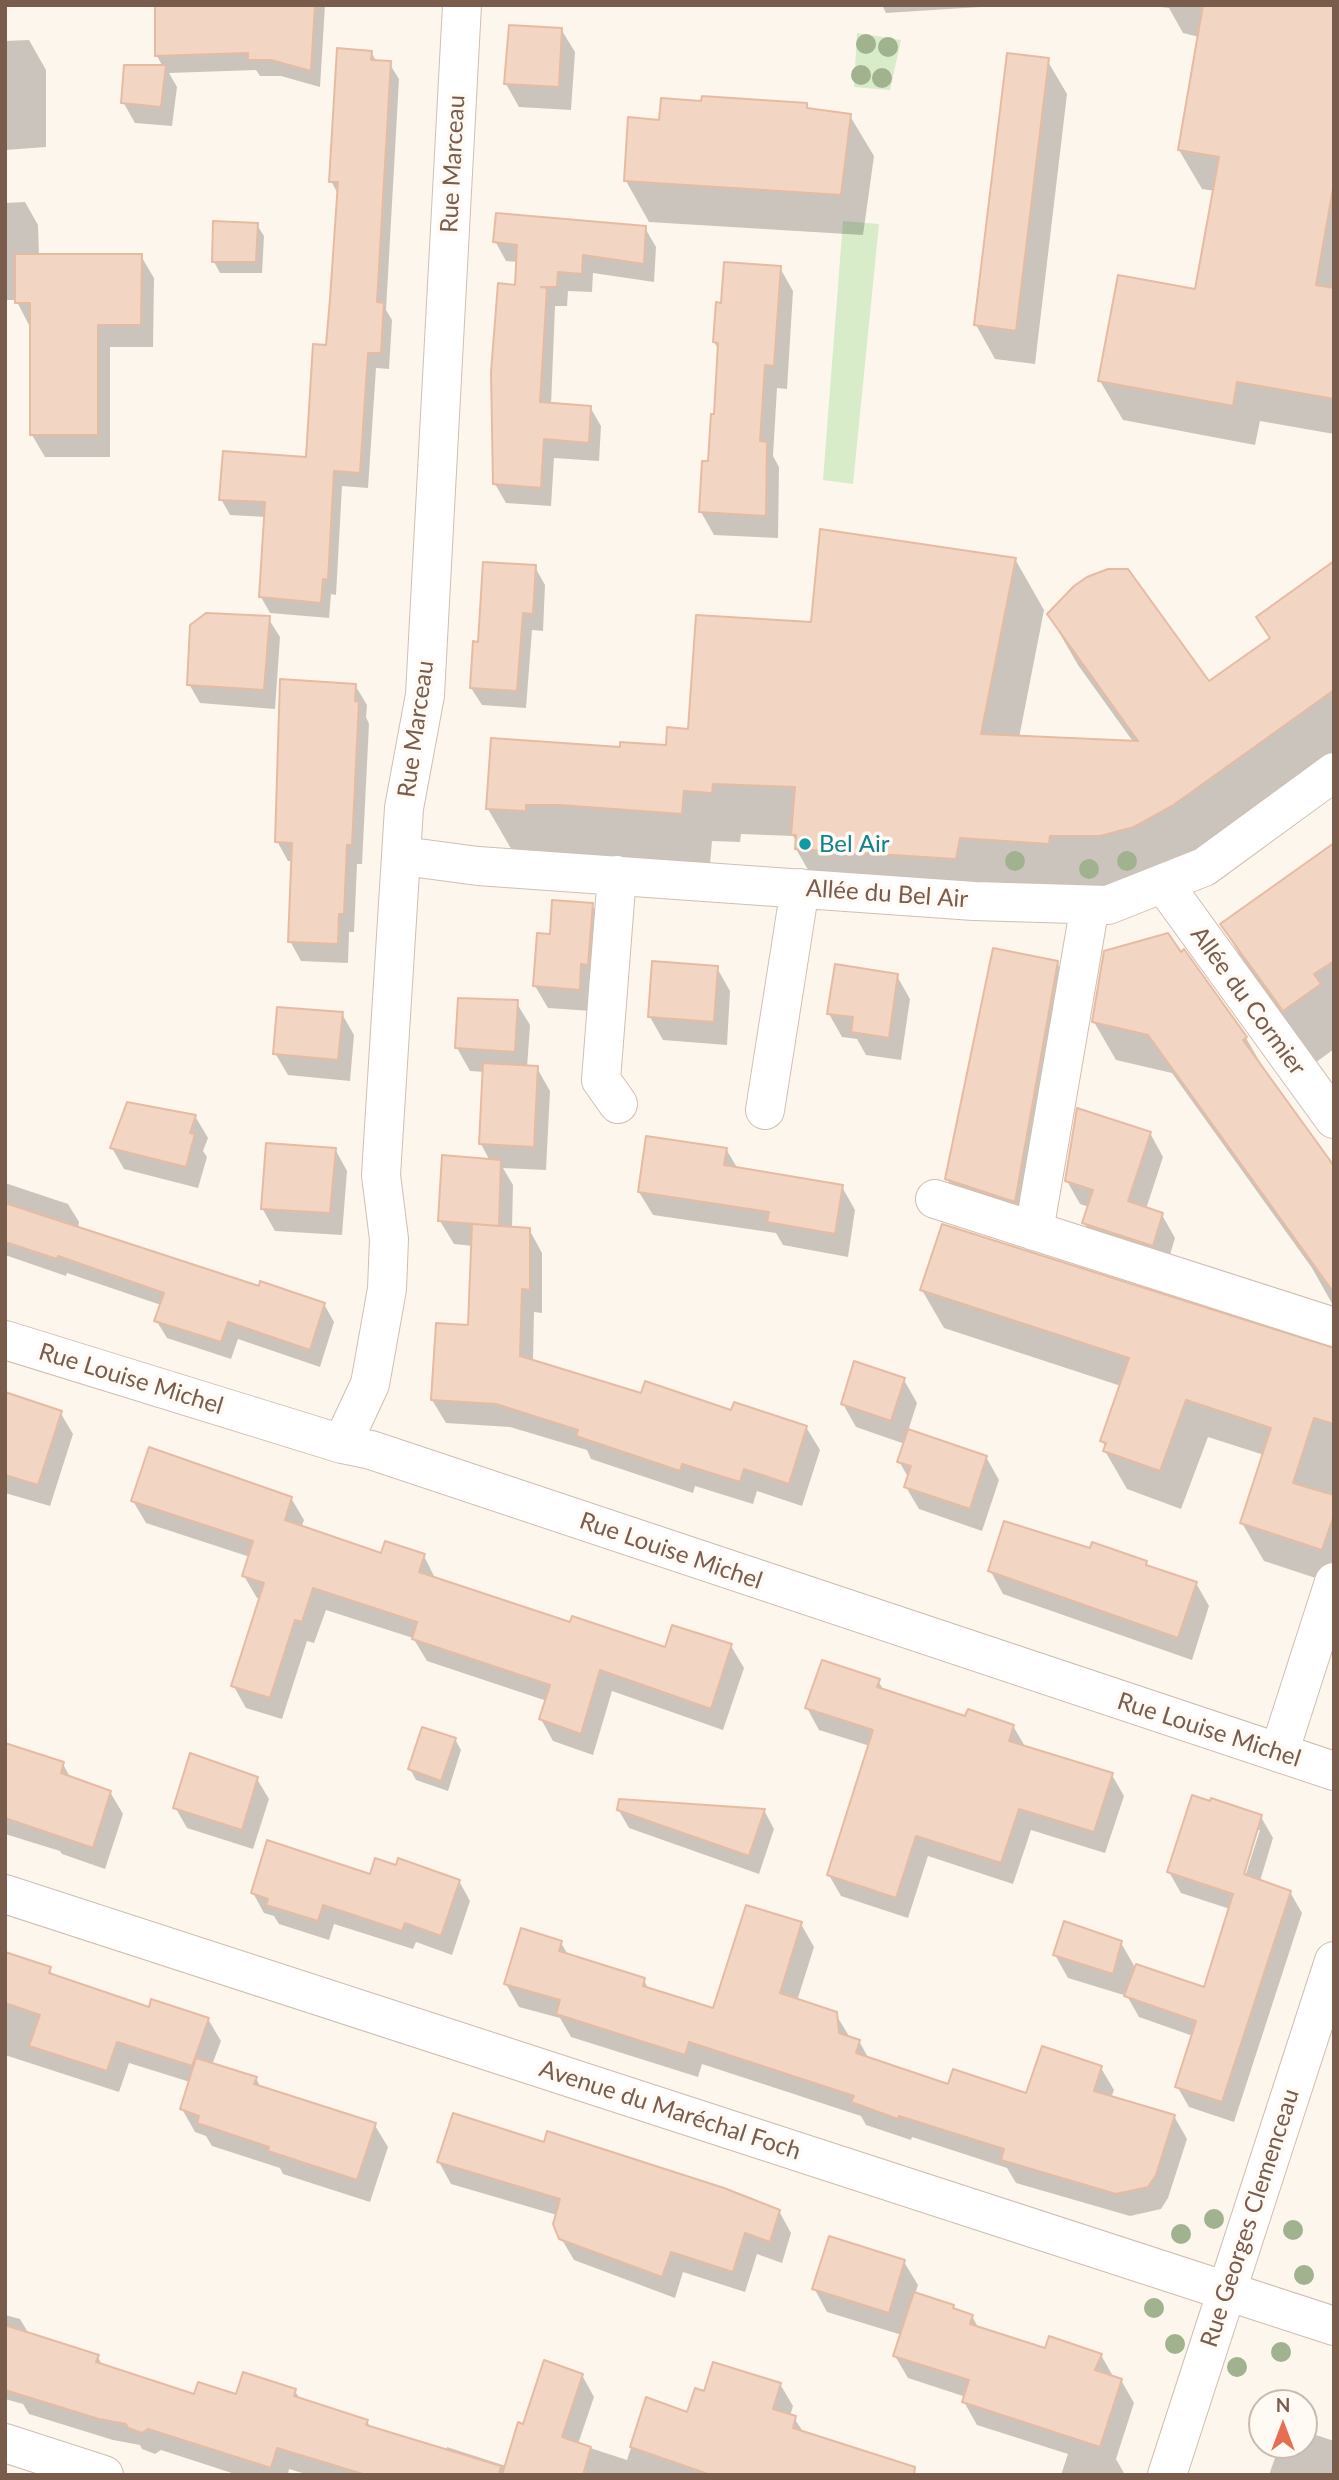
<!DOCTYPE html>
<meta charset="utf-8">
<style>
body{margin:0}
#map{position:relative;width:1339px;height:2480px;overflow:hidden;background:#fdf6ec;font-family:Lato,sans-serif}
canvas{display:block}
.frame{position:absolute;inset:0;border:7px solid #7a5c4d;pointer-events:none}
.north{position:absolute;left:1248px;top:2389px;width:70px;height:70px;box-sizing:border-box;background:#fffaf3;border:2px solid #cabbb1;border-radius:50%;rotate:0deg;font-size:19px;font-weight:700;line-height:28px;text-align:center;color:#7a5c4d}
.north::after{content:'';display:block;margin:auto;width:24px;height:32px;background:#e76f51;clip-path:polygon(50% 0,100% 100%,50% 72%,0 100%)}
</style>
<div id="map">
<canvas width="1339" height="2480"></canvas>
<div class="frame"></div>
<div class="north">N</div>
</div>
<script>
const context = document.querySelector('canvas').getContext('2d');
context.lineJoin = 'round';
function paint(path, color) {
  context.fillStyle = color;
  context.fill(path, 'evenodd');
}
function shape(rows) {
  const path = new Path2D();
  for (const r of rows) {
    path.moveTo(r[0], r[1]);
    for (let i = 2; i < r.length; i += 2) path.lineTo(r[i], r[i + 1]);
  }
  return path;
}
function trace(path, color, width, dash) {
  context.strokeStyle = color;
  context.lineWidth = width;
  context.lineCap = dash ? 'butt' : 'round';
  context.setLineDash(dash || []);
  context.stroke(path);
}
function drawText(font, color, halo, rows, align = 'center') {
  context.font = font + ' Lato,sans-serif';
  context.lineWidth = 7;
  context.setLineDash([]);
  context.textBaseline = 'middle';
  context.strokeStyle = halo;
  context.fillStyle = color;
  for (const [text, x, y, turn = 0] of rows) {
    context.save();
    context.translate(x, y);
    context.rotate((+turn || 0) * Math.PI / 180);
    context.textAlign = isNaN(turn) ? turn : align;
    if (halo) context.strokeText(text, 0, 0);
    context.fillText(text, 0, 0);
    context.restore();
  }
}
const green = shape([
 [857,33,901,40,890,90,854,87],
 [843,221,879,224,853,484,823,480]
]);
const shadow = shape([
 [157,5,325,5,320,87,281,76,260,76,256,70,169,73,177,87,172,126,135,123,123,102,163,67,157,56],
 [882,5,1012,5,886,13],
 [1146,5,1334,5,1334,434,1260,421,1255,445,1123,420,1100,381,1196,291,1215,191,1202,189,1179,150,1199,37,1183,33,1169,8],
 [561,29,575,52,571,110,519,107,506,84],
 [29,40,46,70,46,147,5,150,5,41],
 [371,52,377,62,389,63,399,79,386,310,392,320,389,369,376,368,368,488,342,486,336,595,331,594,329,618,270,613,261,597,266,517,230,515,221,499,307,459,328,347,339,196,331,181],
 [1047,60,1067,94,1035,364,995,359,976,325],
 [805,105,809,110,850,116,874,156,863,235,649,222,626,181],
 [25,202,38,225,39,256,141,256,154,278,153,347,110,347,110,457,45,457,32,435,32,325,29,325,16,300,5,300,5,203],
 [257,225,264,236,262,273,220,273,214,262],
 [645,228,656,247,654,282,593,273,592,292,568,291,567,306,555,306,551,405,590,407,601,426,599,461,554,458,551,506,506,503,495,484,518,262,506,261,495,241],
 [780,268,793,291,787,389,777,388,773,456,779,467,778,538,714,535,701,512,716,416,719,350,714,342,723,305],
 [1015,559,1044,610,1019,738,1134,743,1078,665,1049,615,1209,683,1270,639,1258,618,1334,572,1334,760,1201,856,1138,884,825,899,796,849,797,842,793,836,741,834,740,842,712,841,710,864,517,859,488,809,621,748,667,747,690,730,813,624],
 [535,567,545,585,543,631,532,630,526,708,482,705,471,688,480,644],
 [268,618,280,637,275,709,200,703,189,684],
 [355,685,367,705,366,717,369,724,362,864,357,864,354,932,349,932,348,963,301,961,290,941,293,861,288,861,277,841],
 [1334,845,1334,1049,1315,1063,1253,978,1222,925],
 [592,905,605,927,592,1011,548,1008,535,986,551,935],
 [1057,963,1070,986,1028,1224,960,1202,947,1179],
 [717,968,730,991,727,1045,663,1040,650,1017],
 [897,976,910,999,901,1060,866,1055,857,1039,842,1037,829,1014],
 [516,1002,530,1025,527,1068,537,1068,550,1091,546,1170,503,1168,513,1185,512,1228,529,1229,542,1253,542,1313,534,1312,533,1362,642,1395,806,1427,820,1450,802,1506,757,1491,753,1504,695,1486,693,1493,591,1459,587,1450,510,1427,446,1423,432,1400,469,1326,473,1246,454,1244,440,1221,490,1161,481,1144,485,1072,470,1071,457,1048],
 [342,1014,354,1035,350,1081,288,1075,275,1053],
 [1094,1022,1246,1038,1268,1076,1334,1168,1334,1307,1312,1268,1172,1073,1116,1060],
 [195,1116,208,1138,203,1151,207,1157,198,1188,124,1169,112,1148],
 [1150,1133,1163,1157,1146,1209,1162,1215,1175,1238,1166,1268,1098,1246,1084,1223,1089,1207,1080,1204,1067,1181],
 [335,1149,347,1171,342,1235,275,1231,262,1208],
 [726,1149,738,1169,842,1187,855,1210,848,1257,783,1245,776,1233,653,1215,639,1192],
 [5,1183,68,1204,79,1222,78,1229,260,1288,324,1304,334,1322,320,1367,238,1339,231,1359,167,1338,156,1320,161,1305,67,1273,66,1276,5,1255],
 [922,1290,1334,1350,1334,1584,1264,1561,1242,1523,1264,1455,1208,1437,1181,1509,1127,1489,1105,1451,1106,1448,1102,1441,1121,1386,944,1328],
 [904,1380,917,1403,908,1431,986,1457,999,1480,982,1531,919,1509,906,1487,909,1479,899,1461,905,1444,856,1427,843,1404],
 [5,1394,60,1412,73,1434,50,1506,5,1493],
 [291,1498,304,1520,301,1528,382,1555,424,1556,436,1580,571,1624,666,1649,731,1646,744,1668,723,1730,612,1691,593,1755,553,1741,541,1719,547,1701,427,1661,413,1638,326,1610,314,1643,307,1641,282,1719,246,1708,233,1685,261,1600,257,1598,244,1576,250,1557,146,1523,133,1501],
 [1091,1550,1146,1562,1149,1568,1196,1583,1209,1606,1192,1660,1003,1594,990,1570],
 [878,1681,885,1692,966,1718,1013,1726,1026,1748,1112,1775,1124,1796,1105,1853,1031,1830,1013,1884,928,1856,908,1918,841,1896,829,1875,870,1746,819,1730,807,1708],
 [455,1739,461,1750,448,1791,416,1780,410,1769],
 [5,1745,63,1764,71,1779,110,1792,123,1814,105,1869,62,1854,60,1851,5,1834],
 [257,1779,269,1799,253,1849,187,1828,175,1807],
 [618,1809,764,1810,774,1829,759,1874,629,1828],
 [1261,1817,1273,1838,1260,1881,1290,1892,1302,1913,1234,2122,1189,2107,1177,2086,1193,2036,1139,2017,1127,1996,1068,1978,1055,1955,1121,1943,1136,1969,1205,1989,1230,1909,1181,1893,1169,1872],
 [1256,1830,1260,1830,1243,1883,1240,1882],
 [371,1877,459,1881,470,1901,452,1955,416,1942,413,1949,334,1924,329,1940,279,1924,274,1916,264,1913,253,1893],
 [801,1924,814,1947,797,2001,835,2013,849,2036,859,2041,869,2059,949,2086,1027,2095,1101,2068,1114,2090,1111,2098,1174,2116,1187,2139,1168,2198,1161,2209,1130,2216,1016,2183,1007,2168,912,2137,911,2140,866,2125,861,2116,702,2064,698,2077,571,2037,560,2018,519,2007,506,1984,561,1943,569,1956,644,1980,649,1990,714,2010],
 [5,1954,49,1969,54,1977,150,2009,208,2019,221,2041,212,2065,256,2078,261,2088,374,2124,388,2147,370,2202,283,2174,280,2168,212,2146,206,2136,195,2132,182,2109,190,2082,129,2063,119,2092,5,2055],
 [439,2162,779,2211,791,2233,782,2263,757,2254,745,2292,683,2272,675,2298,574,2260,561,2238,557,2215,451,2184],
 [904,2262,918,2285,915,2294,953,2307,955,2311,972,2316,979,2329,1046,2351,1101,2355,1114,2378,1121,2380,1134,2403,1116,2459,1125,2475,1061,2475,1068,2454,977,2425,964,2402,966,2397,908,2378,895,2356,902,2335,827,2312,814,2288],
 [5,2315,20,2319,29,2334,97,2356,103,2366,195,2396,237,2396,295,2391,300,2399,367,2421,371,2428,446,2451,447,2447,506,2466,525,2426,582,2375,594,2397,578,2444,627,2460,647,2399,689,2414,705,2393,780,2384,793,2406,790,2416,794,2418,804,2433,857,2475,309,2475,289,2469,288,2475,238,2475,161,2450,155,2454,142,2449,140,2445,113,2440,29,2414,23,2404,5,2399],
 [1304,2431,1334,2441,1334,2475,1269,2475,1276,2455,1286,2459,1291,2445,1304,2445]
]);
const building = shape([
 [155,5,315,5,311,71,271,60,248,60,248,53,155,56,155,5],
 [1203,5,1334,5,1334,183,1316,285,1334,288,1334,399,1237,382,1233,406,1098,381,1118,275,1195,289,1219,157,1178,150,1203,5],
 [509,25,562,28,559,87,504,84,509,25],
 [337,48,372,51,371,60,391,61,377,302,384,303,381,353,368,353,360,473,334,471,328,580,323,579,321,603,259,597,265,502,219,500,223,451,306,457,313,344,326,345,330,299,338,182,329,182,337,48],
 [1007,53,1049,58,1016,331,974,325,1007,53],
 [124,65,166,65,161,107,121,103,124,65],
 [702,96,807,103,807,108,851,114,841,195,624,181,628,117,659,120,661,98,701,101,702,96],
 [496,213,646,226,644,264,583,255,582,274,558,272,557,287,541,287,547,288,540,402,591,406,589,443,544,439,541,488,493,484,491,372,498,283,515,285,517,245,493,242,496,213],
 [213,221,258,223,256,262,212,262,213,221],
 [15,254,142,254,141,325,98,325,98,435,30,435,30,303,15,303,15,254],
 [724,262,781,266,774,366,765,365,760,441,767,442,766,516,699,512,702,461,708,461,711,414,714,414,718,343,713,342,716,302,721,303,724,262],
 [820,529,1016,558,981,734,1138,741,1047,614,1074,586,1087,577,1108,569,1128,569,1209,681,1270,638,1256,617,1334,561,1334,690,1172,806,1134,827,1100,836,1050,836,1049,844,960,838,956,859,795,849,796,835,791,835,795,787,713,784,712,793,684,791,682,814,559,805,526,805,526,811,486,809,491,738,620,747,620,742,666,745,667,727,688,729,696,615,811,622,820,529],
 [483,562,536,565,533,614,523,613,517,691,470,688,473,641,478,642,483,562],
 [206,613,270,616,264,690,187,685,190,625,206,613],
 [280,679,356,684,355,701,359,702,352,845,347,845,344,914,339,914,338,944,288,942,292,843,275,842,280,679],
 [1334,843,1334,961,1314,974,1321,984,1283,1011,1220,924,1334,843],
 [552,900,593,903,588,965,581,964,580,990,533,986,537,933,550,934,552,900],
 [1168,933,1181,952,1184,949,1247,1037,1243,1040,1334,1166,1334,1293,1148,1035,1092,1022,1104,951,1168,933],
 [993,948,1058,961,1015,1202,945,1179,993,948],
 [652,961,718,966,714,1022,648,1017,652,961],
 [835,964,898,974,889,1038,851,1032,853,1017,827,1014,835,964],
 [458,998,518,1000,515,1052,455,1048,458,998],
 [277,1007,343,1012,338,1060,273,1054,277,1007],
 [483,1063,538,1066,534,1147,479,1144,483,1063],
 [127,1102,196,1115,190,1133,195,1134,186,1167,110,1148,127,1102],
 [1077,1108,1151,1132,1128,1201,1163,1213,1153,1246,1082,1223,1093,1190,1065,1181,1077,1108],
 [646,1136,727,1148,724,1165,843,1185,835,1234,767,1222,769,1212,638,1192,646,1136],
 [266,1143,336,1148,330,1213,261,1209,266,1143],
 [442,1155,501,1160,499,1226,438,1221,442,1155],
 [5,1203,259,1286,260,1281,325,1303,310,1350,228,1322,221,1342,154,1321,164,1293,58,1256,57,1259,5,1242,5,1203],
 [472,1224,530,1228,530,1290,522,1289,520,1356,641,1393,645,1381,731,1410,734,1402,807,1426,789,1484,744,1469,740,1482,682,1464,680,1471,576,1436,578,1430,496,1404,431,1400,436,1323,468,1325,472,1224],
 [942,1224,1334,1348,1334,1424,1314,1418,1293,1483,1334,1495,1334,1515,1322,1550,1240,1523,1271,1428,1186,1400,1160,1471,1103,1451,1106,1443,1100,1441,1129,1358,920,1290,942,1224],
 [854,1361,905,1378,891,1421,841,1404,854,1361],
 [5,1392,62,1411,38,1485,5,1475,5,1392],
 [908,1429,987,1456,970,1509,904,1487,911,1466,897,1462,908,1429],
 [149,1447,292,1497,285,1520,381,1553,385,1541,425,1554,419,1572,570,1622,572,1616,665,1647,672,1625,732,1644,711,1709,600,1670,581,1734,539,1719,550,1685,412,1639,417,1622,313,1588,302,1622,295,1620,270,1698,231,1686,264,1583,242,1576,253,1541,131,1501,149,1447],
 [1004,1521,1090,1548,1092,1542,1147,1561,1146,1565,1197,1582,1178,1638,988,1571,1004,1521],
 [822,1660,880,1679,877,1687,965,1716,968,1709,1014,1725,1009,1741,1113,1773,1094,1832,1019,1809,1001,1863,916,1836,896,1898,827,1875,873,1730,805,1708,822,1660],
 [422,1727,456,1738,441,1781,408,1769,422,1727],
 [5,1743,64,1762,61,1773,111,1791,93,1848,5,1818,5,1743],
 [190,1753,258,1777,242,1830,173,1808,190,1753],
 [1192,1795,1210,1801,1211,1798,1262,1815,1244,1874,1291,1891,1222,2102,1175,2087,1196,2021,1124,1996,1136,1964,1204,1987,1233,1894,1167,1872,1192,1795],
 [619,1799,765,1809,749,1856,617,1810,619,1799],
 [267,1840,370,1874,375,1858,396,1865,398,1858,460,1880,441,1936,405,1923,402,1931,323,1905,318,1921,266,1905,268,1899,251,1893,267,1840],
 [746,1905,802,1922,780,1993,837,2012,839,2033,860,2040,856,2053,948,2084,953,2069,1026,2093,1042,2046,1102,2066,1094,2091,1175,2115,1156,2175,1148,2187,1116,2194,1001,2160,1004,2149,899,2116,898,2119,851,2102,854,2096,689,2042,685,2055,556,2014,560,2000,504,1984,521,1928,562,1941,559,1951,645,1978,643,1986,713,2008,746,1905],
 [1064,1921,1122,1941,1113,1974,1053,1955,1064,1921],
 [5,1952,51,1967,49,1973,149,2007,151,1999,209,2018,192,2066,117,2042,107,2071,29,2046,40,2015,5,2003,5,1952],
 [196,2058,257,2077,254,2084,376,2123,357,2180,268,2151,269,2147,197,2123,199,2116,180,2109,196,2058],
 [453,2113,544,2142,547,2131,724,2188,780,2210,770,2242,745,2233,733,2272,671,2252,662,2277,559,2239,553,2224,560,2199,437,2162,453,2113],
 [829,2236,905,2260,889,2313,812,2289,829,2236],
 [914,2292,954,2305,953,2308,973,2315,970,2324,1045,2348,1049,2336,1102,2354,1095,2370,1122,2379,1100,2447,962,2402,969,2380,893,2356,914,2292],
 [5,2325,99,2355,96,2362,194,2394,198,2382,236,2394,243,2372,296,2389,294,2396,368,2420,366,2425,501,2466,499,2475,366,2475,277,2448,271,2468,148,2429,142,2433,128,2428,126,2424,99,2419,5,2390,5,2325],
 [544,2360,583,2374,562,2437,591,2447,583,2475,502,2475,518,2422,523,2424,544,2360],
 [713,2362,781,2383,773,2409,796,2416,793,2428,915,2467,914,2475,711,2475,630,2447,646,2397,687,2412,695,2388,704,2391,713,2362]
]);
const minor = shape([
 [403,856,478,866,974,901,1108,905,1204,867,1334,772],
 [617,875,601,1080,618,1104],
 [1163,883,1334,1119],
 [765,1110,800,888],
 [935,1199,1334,1327],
 [1034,1231,1090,905],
 [5,1340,342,1444,371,1450,1334,1771],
 [342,1444,370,1384,387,1289,389,1239,381,1175,404,808,425,695,462,5],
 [1279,1753,1334,1582],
 [5,1894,1334,2326],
 [5,2443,104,2475],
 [1167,2475,1334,1961]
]);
const trees = [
 [866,44],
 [888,47],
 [861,75],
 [882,78],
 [1015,861],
 [1127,861],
 [1089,869],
 [1214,2219],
 [1293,2230],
 [1181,2234],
 [1304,2275],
 [1154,2308],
 [1175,2344],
 [1281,2352],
 [1237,2367]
];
const markers = [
 [805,844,7,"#0f9aa8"]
];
const streetNames = [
 ["Rue Marceau",453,164,-87],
 ["Rue Marceau",416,729,-82],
 ["Allée du Bel Air",887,894,4],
 ["Allée du Cormier",1248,1001,54],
 ["Rue Louise Michel",131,1379,17],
 ["Rue Louise Michel",671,1551,19],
 ["Rue Louise Michel",1209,1730,18],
 ["Avenue du Maréchal Foch",670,2110,18],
 ["Rue Georges Clemenceau",1250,2218,-72]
];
const cultureNames = [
 ["Bel Air",819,844]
];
paint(green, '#d8ecc9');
paint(shadow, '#0003');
paint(building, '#f3d5c3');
trace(building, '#e6bba3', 2);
trace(minor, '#d1beb0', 40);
trace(minor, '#fff', 38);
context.fillStyle = '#a0b28e';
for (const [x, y] of trees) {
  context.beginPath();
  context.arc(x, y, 10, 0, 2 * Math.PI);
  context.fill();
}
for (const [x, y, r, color] of markers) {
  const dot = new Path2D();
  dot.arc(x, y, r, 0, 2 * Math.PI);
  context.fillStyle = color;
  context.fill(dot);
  trace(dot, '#fffaf3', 2.5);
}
drawText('24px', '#7a5c4d', '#fffaf3', streetNames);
drawText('24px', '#0d838f', '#fffaf3', cultureNames, 'left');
</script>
